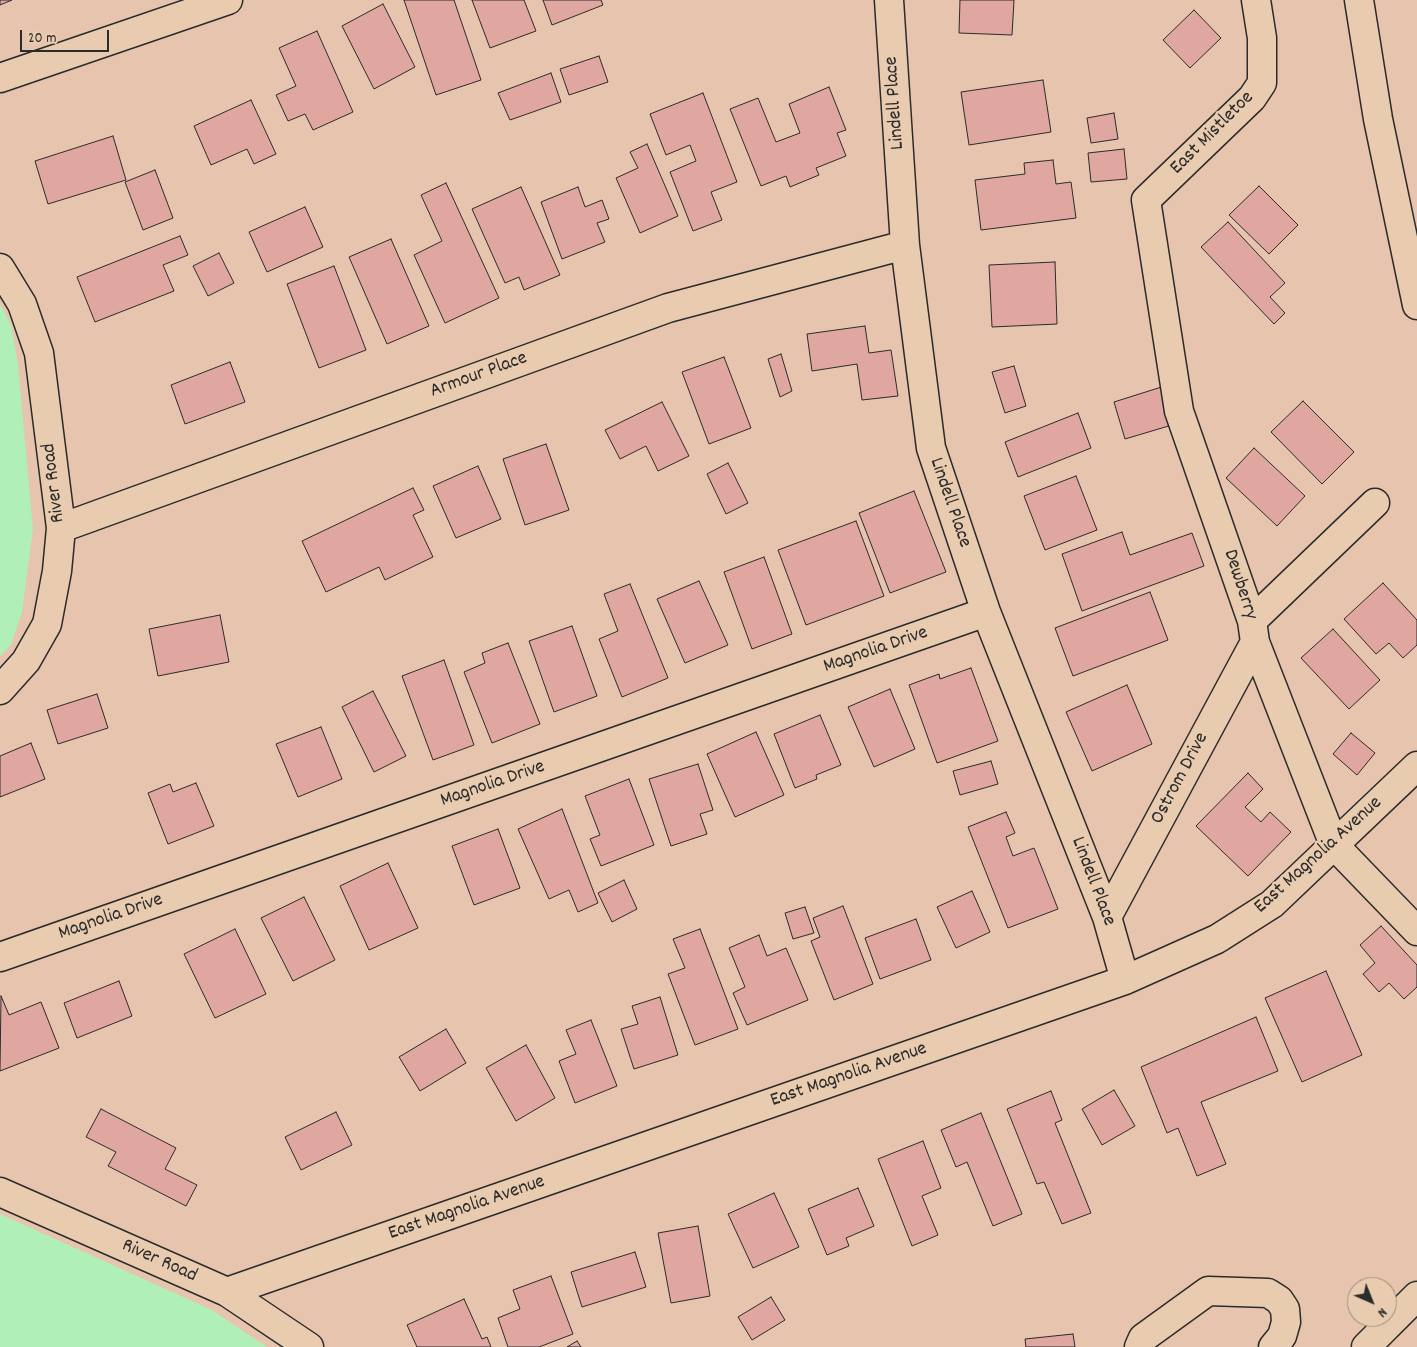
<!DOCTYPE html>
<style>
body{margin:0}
#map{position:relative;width:1417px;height:1347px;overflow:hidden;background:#e7c4ad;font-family:Dekko,sans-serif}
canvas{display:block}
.north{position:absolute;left:1347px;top:1277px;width:50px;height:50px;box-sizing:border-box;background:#e9ccb0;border:1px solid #9d8c7b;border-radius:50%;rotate:136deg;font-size:14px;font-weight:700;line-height:20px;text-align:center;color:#2b2b2b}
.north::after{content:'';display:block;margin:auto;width:18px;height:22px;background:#2b2b2b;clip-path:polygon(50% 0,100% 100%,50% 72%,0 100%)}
.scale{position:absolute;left:20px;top:30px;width:89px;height:22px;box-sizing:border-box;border:2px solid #2b2b2b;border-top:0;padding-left:6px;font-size:15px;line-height:18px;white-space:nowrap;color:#2b2b2b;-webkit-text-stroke:4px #e9ccb0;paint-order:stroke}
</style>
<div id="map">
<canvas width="1417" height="1347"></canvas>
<div class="north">N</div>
<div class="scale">20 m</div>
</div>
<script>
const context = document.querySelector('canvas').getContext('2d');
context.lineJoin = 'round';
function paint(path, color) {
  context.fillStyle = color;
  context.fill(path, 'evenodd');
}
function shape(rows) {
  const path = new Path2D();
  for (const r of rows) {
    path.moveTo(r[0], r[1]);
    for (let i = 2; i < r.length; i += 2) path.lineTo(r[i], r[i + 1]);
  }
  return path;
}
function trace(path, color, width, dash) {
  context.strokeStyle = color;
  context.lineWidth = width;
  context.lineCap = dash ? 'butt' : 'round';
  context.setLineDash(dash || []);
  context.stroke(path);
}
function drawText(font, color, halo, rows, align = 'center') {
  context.font = font + ' Dekko,sans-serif';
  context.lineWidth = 5;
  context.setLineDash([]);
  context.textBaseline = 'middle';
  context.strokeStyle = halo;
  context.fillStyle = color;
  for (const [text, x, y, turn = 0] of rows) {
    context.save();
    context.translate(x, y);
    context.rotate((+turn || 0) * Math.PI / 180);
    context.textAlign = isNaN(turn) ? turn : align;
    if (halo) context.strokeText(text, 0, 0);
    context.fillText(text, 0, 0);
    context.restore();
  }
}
const green = shape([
 [0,304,11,325,18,365,33,529,22,612,11,645,0,656],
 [0,1214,212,1310,267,1347,0,1347]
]);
const building = shape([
 [0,0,12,0,0,5,0,0],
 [404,0,454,0,481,80,436,95,404,0],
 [472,0,524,0,536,31,490,48,472,0],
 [543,0,601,0,603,5,552,25,543,0],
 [960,0,1014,0,1012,35,959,33,960,0],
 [383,4,415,67,374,89,342,26,383,4],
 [1194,10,1221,38,1190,68,1163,40,1194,10],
 [317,31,353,112,313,130,305,114,288,121,276,95,296,86,279,48,317,31],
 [599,56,608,82,569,95,560,69,599,56],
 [551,73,561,102,510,120,498,93,551,73],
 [1043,80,1051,132,969,145,961,92,1043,80],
 [829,87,846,130,837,133,846,156,816,168,819,175,790,187,786,176,761,186,730,109,758,98,776,142,800,133,789,104,829,87],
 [703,93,737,182,711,192,722,220,693,231,670,172,696,161,690,145,666,155,650,114,703,93],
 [251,100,276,154,254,164,247,149,211,165,194,126,251,100],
 [1114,113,1118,139,1091,143,1087,118,1114,113],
 [113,136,126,180,48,204,35,161,113,136],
 [647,144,678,216,640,233,616,178,638,168,630,152,647,144],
 [1124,149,1127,179,1091,182,1088,153,1124,149],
 [1053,160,1056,184,1071,182,1076,218,981,230,975,180,1025,174,1024,163,1053,160],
 [155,170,173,218,143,230,125,182,155,170],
 [446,183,499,298,445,323,414,255,442,241,421,195,446,183],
 [1259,186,1298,225,1269,254,1229,215,1259,186],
 [521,187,560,275,524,290,519,277,505,283,472,209,521,187],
 [578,187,585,207,602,200,609,219,597,223,605,242,562,259,541,202,578,187],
 [305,207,323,247,267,272,249,232,305,207],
 [1228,222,1285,283,1270,297,1285,313,1274,324,1201,247,1228,222],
 [180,236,188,255,163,265,174,291,95,322,77,277,180,236],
 [391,239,429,326,387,344,349,257,391,239],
 [219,253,234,283,208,296,193,266,219,253],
 [1055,262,1057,324,992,327,989,265,1055,262],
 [334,266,366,350,319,368,287,284,334,266],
 [865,326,869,353,891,350,898,396,862,400,857,364,812,371,807,334,865,326],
 [781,354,792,391,780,397,768,359,781,354],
 [724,357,751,428,709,444,682,372,724,357],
 [230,362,245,402,185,424,171,385,230,362],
 [1014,366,1026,406,1005,413,992,372,1014,366],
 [1171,384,1182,422,1125,439,1114,402,1171,384],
 [1303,401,1354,452,1322,484,1271,432,1303,401],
 [662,402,689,456,658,471,646,446,620,459,605,430,662,402],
 [1078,413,1091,448,1018,477,1005,442,1078,413],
 [546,444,569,510,525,525,503,459,546,444],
 [1254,448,1305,496,1277,526,1226,478,1254,448],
 [728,463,748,503,726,514,707,474,728,463],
 [478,466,501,519,456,538,433,486,478,466],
 [1076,476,1097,530,1045,550,1024,496,1076,476],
 [413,488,424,510,413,515,433,557,385,580,379,567,326,592,302,541,413,488],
 [914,491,946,572,890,593,859,513,914,491],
 [856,521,884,596,806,625,778,550,856,521],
 [1122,532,1130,555,1192,533,1204,566,1082,611,1062,554,1122,532],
 [764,557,792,634,752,649,724,572,764,557],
 [699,581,728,645,685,663,657,599,699,581],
 [1383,583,1417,620,1417,645,1403,658,1389,643,1376,654,1344,619,1383,583],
 [630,584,668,678,622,697,599,639,618,631,604,594,630,584],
 [1150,592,1168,640,1073,676,1055,628,1150,592],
 [220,615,229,662,158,676,149,629,220,615],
 [572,626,597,696,554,712,529,641,572,626],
 [1333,629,1380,680,1349,709,1301,658,1333,629],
 [508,643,540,724,492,743,464,672,485,663,482,653,508,643],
 [444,660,474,745,433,760,402,676,444,660],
 [971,668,998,741,937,763,909,685,939,674,940,679,971,668],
 [1127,685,1152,744,1092,771,1066,712,1127,685],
 [890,689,915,749,874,767,848,707,890,689],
 [373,691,406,756,374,772,342,707,373,691],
 [97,694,108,728,58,744,47,710,97,694],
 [820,715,841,765,816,775,817,779,795,788,774,734,820,715],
 [321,727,342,779,298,797,276,744,321,727],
 [756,732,784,795,735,817,707,754,756,732],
 [1351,733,1375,753,1357,775,1333,754,1351,733],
 [31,743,45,779,0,797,0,756,31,743],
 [991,761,998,784,960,795,953,771,991,761],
 [698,764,713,810,700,814,707,834,671,846,649,779,698,764],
 [1248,773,1263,789,1245,807,1261,822,1270,812,1291,832,1248,876,1196,826,1248,773],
 [629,779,654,845,601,866,590,839,600,835,585,796,629,779],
 [196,783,214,826,168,844,148,793,170,784,173,792,196,783],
 [562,809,598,903,578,912,569,890,549,899,518,829,562,809],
 [1006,812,1015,833,1006,837,1013,856,1034,848,1058,909,1008,928,968,827,1006,812],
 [498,829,520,888,474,905,452,846,498,829],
 [388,863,418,928,369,950,340,886,388,863],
 [624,880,637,909,612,922,598,893,624,880],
 [972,891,990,932,956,948,937,907,972,891],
 [304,897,335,960,293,981,261,918,304,897],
 [843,906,873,984,834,1000,811,941,820,937,813,918,843,906],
 [805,907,814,933,793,939,785,913,805,907],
 [916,919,931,960,880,979,865,938,916,919],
 [1381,926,1417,965,1417,987,1404,999,1389,983,1379,992,1363,974,1375,963,1360,945,1381,926],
 [235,929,266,994,215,1018,184,954,235,929],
 [700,929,738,1029,695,1045,668,974,685,968,673,939,700,929],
 [759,935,767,956,786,948,808,1000,747,1025,733,993,745,987,729,948,759,935],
 [1326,971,1362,1055,1302,1082,1265,998,1326,971],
 [119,981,132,1016,77,1038,64,1003,119,981],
 [1,996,9,1015,41,1002,59,1048,0,1071,1,996],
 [660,997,678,1055,634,1069,621,1029,638,1024,632,1006,660,997],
 [1256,1017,1278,1071,1201,1102,1226,1164,1197,1176,1178,1128,1167,1133,1141,1067,1256,1017],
 [591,1020,617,1086,575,1103,559,1061,576,1054,566,1030,591,1020],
 [446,1029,466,1063,420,1091,399,1057,446,1029],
 [526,1045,555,1098,516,1121,486,1068,526,1045],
 [1114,1090,1135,1126,1102,1145,1082,1109,1114,1090],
 [1051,1091,1062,1120,1055,1123,1091,1213,1062,1224,1044,1182,1037,1184,1007,1109,1051,1091],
 [101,1109,176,1148,165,1169,197,1185,186,1206,108,1166,116,1152,86,1137,101,1109],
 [336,1112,352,1145,301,1170,285,1137,336,1112],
 [981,1113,1022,1214,993,1226,967,1162,956,1167,941,1130,981,1113],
 [923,1141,941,1188,922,1196,938,1235,912,1246,878,1159,923,1141],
 [858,1188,874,1226,846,1238,849,1246,827,1255,808,1209,858,1188],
 [774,1193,799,1247,753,1268,728,1214,774,1193],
 [698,1226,710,1296,671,1303,658,1233,698,1226],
 [635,1252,646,1287,582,1307,571,1272,635,1252],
 [551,1276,573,1334,539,1347,508,1347,498,1318,520,1309,513,1290,551,1276],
 [771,1297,785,1320,752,1340,738,1317,771,1297],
 [464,1299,482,1339,487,1337,491,1347,417,1347,407,1325,464,1299],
 [1073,1334,1075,1347,1026,1347,1025,1339,1073,1334],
 [577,1341,581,1347,567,1347,577,1341]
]);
const minor = shape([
 [889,0,905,245,931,448,986,612,1107,917,1125,980],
 [1256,0,1262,38,1262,83,1252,98,1146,200,1179,411,1252,621,1255,642,1334,845,1417,931],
 [0,78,228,0],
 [0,268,22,304,39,353,61,528,57,571,47,624,26,661,0,690],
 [61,528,668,308,905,245],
 [1252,621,1375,503],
 [1107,917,1255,642],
 [0,957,986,612],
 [0,1192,227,1292,309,1347],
 [227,1292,1125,980,1217,939,1272,904,1417,766],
 [1139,1347,1143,1338,1208,1291,1268,1293,1279,1300,1285,1309,1286,1322,1282,1336,1273,1347],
 [1366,1347,1417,1296]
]);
const highway = shape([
 [1359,0,1378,119,1417,305]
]);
const streetNames = [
 ["Lindell Place",896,103,-94],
 ["East Mistletoe",1213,134,-45],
 ["Armour Place",479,376,-20],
 ["River Road",55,483,-97],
 ["Lindell Place",949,503,71],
 ["Dewberry",1239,585,72],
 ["Magnolia Drive",876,651,-19],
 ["Ostrom Drive",1181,779,-62],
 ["Magnolia Drive",493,785,-19],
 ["East Magnolia Avenue",1319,856,-42],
 ["Lindell Place",1092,882,69],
 ["Magnolia Drive",111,918,-19],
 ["East Magnolia Avenue",849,1076,-19],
 ["East Magnolia Avenue",467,1209,-19],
 ["River Road",159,1262,24]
];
paint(green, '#b0efb6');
paint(building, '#e0a6a0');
trace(building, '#2b2b2b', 1);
trace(minor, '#2b2b2b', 31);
trace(highway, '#2b2b2b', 31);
trace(minor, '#e9ccb0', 28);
trace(highway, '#e9ccb0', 28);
drawText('20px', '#2b2b2b', '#e9ccb0', streetNames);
</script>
